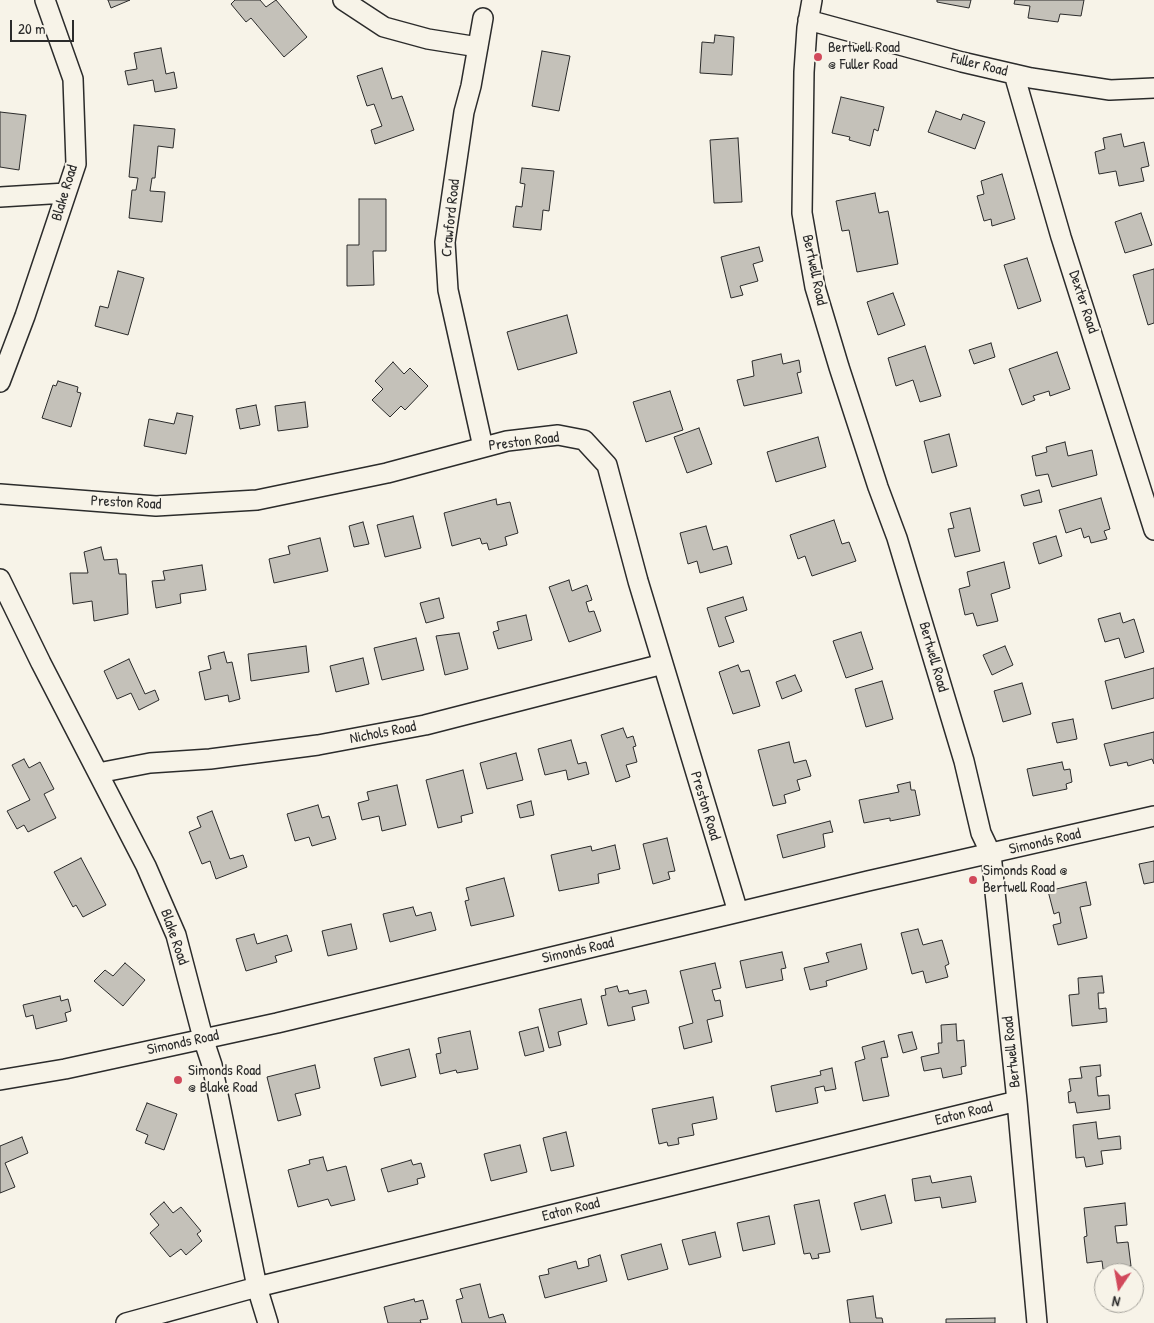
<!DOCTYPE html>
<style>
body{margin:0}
#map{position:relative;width:1154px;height:1323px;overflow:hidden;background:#f7f3e8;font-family:"Patrick Hand",sans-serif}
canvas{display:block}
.north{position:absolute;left:1094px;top:1263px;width:50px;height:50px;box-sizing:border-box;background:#f7f3e8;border:1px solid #a5a39c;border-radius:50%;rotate:192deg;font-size:14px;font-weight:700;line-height:20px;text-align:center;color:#2b2b2b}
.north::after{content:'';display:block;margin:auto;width:18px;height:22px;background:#d1495b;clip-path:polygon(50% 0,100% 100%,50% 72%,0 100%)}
.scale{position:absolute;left:10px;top:20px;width:64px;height:22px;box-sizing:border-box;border:2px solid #2b2b2b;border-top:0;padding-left:6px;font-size:15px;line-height:18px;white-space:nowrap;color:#2b2b2b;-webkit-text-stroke:4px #f7f3e8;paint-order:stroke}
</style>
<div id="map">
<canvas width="1154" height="1323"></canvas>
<div class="north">N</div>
<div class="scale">20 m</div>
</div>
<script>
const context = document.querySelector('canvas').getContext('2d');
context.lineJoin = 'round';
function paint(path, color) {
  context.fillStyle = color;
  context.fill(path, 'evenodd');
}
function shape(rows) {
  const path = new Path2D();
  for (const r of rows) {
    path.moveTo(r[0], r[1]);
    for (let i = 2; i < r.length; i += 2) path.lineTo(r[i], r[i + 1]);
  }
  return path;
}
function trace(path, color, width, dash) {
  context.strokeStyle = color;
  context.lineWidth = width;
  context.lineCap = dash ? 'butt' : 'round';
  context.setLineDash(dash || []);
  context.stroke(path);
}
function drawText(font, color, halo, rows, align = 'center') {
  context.font = font + ' "Patrick Hand",sans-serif';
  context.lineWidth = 4;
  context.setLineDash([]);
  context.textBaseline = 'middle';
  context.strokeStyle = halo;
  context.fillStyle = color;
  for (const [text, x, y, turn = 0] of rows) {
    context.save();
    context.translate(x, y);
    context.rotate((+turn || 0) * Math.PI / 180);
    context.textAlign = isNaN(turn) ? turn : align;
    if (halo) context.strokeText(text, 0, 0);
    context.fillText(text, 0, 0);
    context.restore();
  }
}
const building = shape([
 [108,0,130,0,111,8,108,0],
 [235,0,260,0,266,7,276,0,307,37,284,57,251,18,246,22,231,4,235,0],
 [937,0,971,0,969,8,937,2,937,0],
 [1015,0,1084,0,1081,16,1060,14,1058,22,1028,18,1030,6,1014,4,1015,0],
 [715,35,734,37,732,75,700,73,702,42,714,43,715,35],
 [161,48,166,74,174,72,177,88,155,92,153,80,128,85,125,71,137,69,134,53,161,48],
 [542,51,570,56,559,111,532,106,542,51],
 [382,68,392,99,402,96,414,130,375,144,371,130,382,126,374,104,367,106,357,76,382,68],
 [841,97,884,107,878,131,874,129,870,146,849,140,850,137,832,133,841,97],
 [936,111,961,120,963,114,985,122,975,149,928,132,936,111],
 [0,112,26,115,19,170,0,167,0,112],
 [134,125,175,129,173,148,158,146,155,178,152,178,150,191,165,192,162,222,129,218,132,190,136,190,138,178,129,177,134,125],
 [1121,134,1124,147,1144,142,1149,166,1141,168,1144,181,1119,186,1116,171,1099,174,1095,152,1105,149,1103,138,1121,134],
 [738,138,742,202,714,203,710,140,738,138],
 [522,168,554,171,549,211,543,210,541,230,513,227,516,206,522,207,525,184,520,183,522,168],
 [1002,174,1015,219,992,226,991,219,984,221,977,196,984,194,981,181,1002,174],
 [875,193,879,213,888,211,898,264,857,272,849,230,842,231,836,201,875,193],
 [359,199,386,199,386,251,373,251,374,285,347,286,347,245,359,245,359,199],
 [1141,213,1152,245,1125,253,1115,222,1141,213],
 [759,247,763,261,753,264,758,281,740,286,743,295,731,298,721,257,759,247],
 [1027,258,1041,301,1018,309,1004,265,1027,258],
 [1154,269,1154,323,1148,325,1133,275,1154,269],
 [118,271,144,278,128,335,95,326,100,306,108,308,118,271],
 [893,293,905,325,878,335,867,302,893,293],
 [567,315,577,353,518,370,507,332,567,315],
 [991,343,995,357,974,364,969,350,991,343],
 [925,346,941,396,920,402,913,380,896,386,888,358,925,346],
 [1057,352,1070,389,1050,396,1049,391,1033,396,1035,400,1022,405,1009,369,1057,352],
 [781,354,783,364,799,360,801,372,797,373,802,393,744,406,737,380,754,376,752,361,781,354],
 [393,362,404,374,410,368,428,386,405,410,401,406,390,417,372,400,383,389,375,381,393,362],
 [58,381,78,387,77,392,81,393,71,427,42,418,53,385,56,386,58,381],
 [670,391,683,430,646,442,633,402,670,391],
 [305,402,308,427,278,431,275,406,305,402],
 [256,405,260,425,240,429,236,409,256,405],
 [177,413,193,416,186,454,144,446,149,419,174,424,177,413],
 [699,428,712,464,687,473,674,437,699,428],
 [949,434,957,466,932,473,924,441,949,434],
 [818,437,826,467,776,482,767,452,818,437],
 [1065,442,1068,456,1092,450,1097,475,1052,487,1048,474,1036,476,1032,456,1047,452,1046,447,1065,442],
 [1039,490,1042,502,1024,506,1021,495,1039,490],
 [1101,498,1110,529,1104,531,1107,539,1091,543,1089,536,1084,538,1081,528,1066,533,1059,510,1101,498],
 [496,499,497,505,510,502,518,533,505,537,507,545,489,550,487,543,482,544,480,538,452,546,444,513,496,499],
 [970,508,980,551,955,557,948,529,954,528,950,513,970,508],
 [413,516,421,548,385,557,377,525,413,516],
 [834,520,842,544,849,542,856,561,812,576,805,556,798,559,790,535,834,520],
 [363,522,369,544,354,547,349,526,363,522],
 [706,526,713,550,727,546,732,564,700,573,697,561,688,564,680,533,706,526],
 [1056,536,1062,556,1039,564,1033,543,1056,536],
 [320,538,328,571,274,583,269,559,290,554,288,546,320,538],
 [101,547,104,560,117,559,119,574,126,574,128,614,94,621,92,601,73,604,70,573,88,573,84,552,101,547],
 [1004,562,1010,588,991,594,998,621,977,626,973,613,965,615,959,589,970,586,967,572,1004,562],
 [202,565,206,590,180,594,181,603,156,608,152,581,165,580,163,571,202,565],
 [569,580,572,591,587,585,592,600,586,602,589,612,594,611,601,631,569,642,549,587,569,580],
 [743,597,747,610,725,617,734,642,719,647,707,608,743,597],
 [439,598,444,618,426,623,420,603,439,598],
 [1120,613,1123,623,1134,619,1144,652,1125,658,1119,638,1105,642,1098,619,1120,613],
 [526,615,532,640,498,649,493,632,499,630,497,622,526,615],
 [861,632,873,669,846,678,833,641,861,632],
 [459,633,468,669,445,675,436,636,459,633],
 [416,638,424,670,382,680,374,648,416,638],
 [306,646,309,672,251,681,248,654,306,646],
 [1005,646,1013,665,992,675,983,655,1005,646],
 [224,652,227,663,232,662,240,699,229,702,228,695,205,700,199,672,211,669,208,656,224,652],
 [363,658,369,684,336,692,330,666,363,658],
 [129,659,145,694,155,690,159,700,139,710,131,693,117,699,104,671,129,659],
 [738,665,741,672,749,670,760,706,733,714,719,672,738,665],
 [1154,668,1154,698,1112,709,1105,681,1154,668],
 [795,675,802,691,782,699,776,682,795,675],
 [882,681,893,719,866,727,855,689,882,681],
 [1022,683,1031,714,1003,722,994,691,1022,683],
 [1073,719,1077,739,1057,743,1052,723,1073,719],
 [623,728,627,738,633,736,636,746,633,747,637,762,626,765,630,777,616,782,601,735,623,728],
 [1154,732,1154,764,1152,759,1128,766,1127,762,1110,766,1104,744,1154,732],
 [571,740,578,764,586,762,589,774,568,780,566,770,545,775,538,749,571,740],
 [789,742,794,763,806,760,811,776,797,780,800,790,784,795,786,803,773,806,758,750,789,742],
 [516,753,523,780,487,789,480,763,516,753],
 [24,759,29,768,40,762,54,789,44,794,56,818,28,832,24,825,17,829,7,811,30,800,12,765,24,759],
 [1062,762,1064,770,1070,769,1072,782,1066,784,1067,789,1033,796,1027,769,1062,762],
 [463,770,473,813,461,816,462,822,438,828,426,780,463,770],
 [910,782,911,790,915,790,920,815,890,821,890,818,864,823,859,800,899,792,897,785,910,782],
 [397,785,406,825,382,831,379,816,362,820,358,803,369,800,367,792,397,785],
 [531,801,534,815,520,818,517,805,531,801],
 [318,805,322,818,329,816,336,839,312,846,309,837,295,841,287,814,318,805],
 [212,811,230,859,243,855,247,867,216,879,210,861,202,864,189,832,201,827,197,817,212,811],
 [830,821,833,832,823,834,825,847,783,858,777,835,830,821],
 [667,838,675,871,668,872,670,879,653,884,643,844,667,838],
 [615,845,620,869,598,874,599,883,559,891,551,855,591,846,592,851,615,845],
 [81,858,106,905,83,917,76,905,73,907,54,872,81,858],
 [1154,861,1154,882,1144,884,1139,864,1154,861],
 [504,878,514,916,471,926,465,901,469,900,466,888,504,878],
 [1086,882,1091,905,1080,907,1087,938,1058,945,1053,925,1061,923,1059,912,1054,914,1048,891,1086,882],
 [413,907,416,916,431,912,436,930,390,942,383,914,413,907],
 [351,924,357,949,328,956,322,931,351,924],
 [918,929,923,945,942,940,949,964,945,966,948,977,926,983,923,971,912,974,901,933,918,929],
 [254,934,257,944,287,935,292,951,275,956,277,962,246,971,236,939,254,934],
 [861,944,867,969,826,981,827,986,810,990,804,968,829,962,826,953,861,944],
 [782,952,786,968,781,969,783,980,746,988,740,961,782,952],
 [125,963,145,980,123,1006,94,981,105,970,113,976,125,963],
 [715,963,721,988,712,990,715,1001,720,1000,723,1016,707,1020,712,1042,684,1049,679,1027,693,1023,680,971,715,963],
 [1102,976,1104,993,1098,993,1099,1009,1106,1008,1107,1022,1072,1026,1069,995,1079,994,1078,978,1102,976],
 [617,986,619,992,628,990,629,994,646,990,649,1003,632,1007,635,1020,608,1026,601,996,606,995,605,989,617,986],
 [60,996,61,1001,68,999,71,1011,65,1013,67,1021,36,1029,33,1015,26,1017,23,1005,60,996],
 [581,999,587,1024,558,1032,561,1045,549,1048,539,1009,581,999],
 [956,1024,957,1041,964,1040,966,1066,961,1067,962,1074,943,1078,941,1068,924,1071,921,1057,939,1053,938,1043,942,1043,941,1025,956,1024],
 [538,1027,544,1051,525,1056,519,1032,538,1027],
 [470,1031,478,1069,457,1073,456,1070,440,1074,436,1054,441,1053,438,1038,470,1031],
 [912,1032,917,1049,903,1053,898,1035,912,1032],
 [884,1041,888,1057,881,1058,889,1096,863,1101,855,1062,865,1059,862,1047,884,1041],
 [409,1049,416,1077,381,1086,374,1058,409,1049],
 [315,1065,320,1088,295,1094,301,1115,278,1121,267,1077,315,1065],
 [1100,1065,1101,1076,1096,1077,1098,1096,1109,1095,1110,1109,1077,1113,1075,1102,1069,1103,1068,1092,1071,1091,1069,1079,1082,1078,1080,1067,1100,1065],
 [832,1068,836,1089,825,1091,824,1086,815,1088,818,1103,776,1112,771,1086,821,1075,820,1071,832,1068],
 [713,1097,717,1119,692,1124,694,1135,678,1138,679,1144,668,1146,667,1142,659,1144,652,1109,713,1097],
 [147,1103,177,1114,164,1150,145,1143,148,1135,136,1130,147,1103],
 [1096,1122,1098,1139,1120,1136,1121,1149,1101,1151,1103,1164,1086,1167,1084,1157,1076,1158,1073,1125,1096,1122],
 [566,1132,574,1166,551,1171,543,1138,566,1132],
 [22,1137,28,1153,5,1163,15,1187,0,1193,0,1146,22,1137],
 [520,1145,527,1172,491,1181,484,1154,520,1145],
 [323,1157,327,1171,346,1166,355,1200,331,1206,328,1199,298,1207,288,1170,310,1164,309,1160,323,1157],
 [411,1160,413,1165,421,1163,425,1177,417,1179,418,1184,388,1192,381,1169,411,1160],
 [930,1176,932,1183,971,1176,976,1202,942,1208,940,1197,915,1201,912,1179,930,1176],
 [885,1195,892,1223,861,1230,854,1203,885,1195],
 [819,1200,830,1252,818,1254,819,1258,812,1259,810,1253,804,1254,794,1205,819,1200],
 [164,1202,173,1213,181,1207,201,1231,197,1234,202,1241,186,1255,181,1249,170,1257,150,1233,159,1225,150,1214,164,1202],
 [1125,1203,1127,1225,1115,1226,1117,1243,1128,1242,1131,1266,1103,1269,1102,1261,1087,1263,1084,1237,1087,1236,1084,1208,1125,1203],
 [769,1216,775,1244,743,1251,737,1223,769,1216],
 [715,1232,721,1257,689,1265,682,1240,715,1232],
 [661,1244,668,1269,628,1280,621,1255,661,1244],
 [600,1255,607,1281,545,1298,539,1276,549,1274,548,1269,576,1261,578,1269,589,1266,588,1259,600,1255],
 [480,1284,489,1318,503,1314,506,1323,462,1323,456,1300,463,1298,460,1289,480,1284],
 [873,1296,876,1318,882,1318,883,1323,850,1323,847,1300,873,1296],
 [414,1299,415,1302,423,1300,428,1319,420,1320,421,1323,388,1323,384,1307,414,1299],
 [995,1318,995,1323,946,1323,946,1319,995,1318]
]);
const street = shape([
 [343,0,384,27,428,39,478,47],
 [812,0,807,28,804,72,802,213,815,287,839,367,878,487,897,538,964,761,981,833,991,854,1017,1101,1037,1323],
 [483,18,471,86,464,112,445,242,448,290,483,447],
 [808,20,962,62,1031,78,1110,90,1154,88],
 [1014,74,1061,237,1154,530],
 [0,197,66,193],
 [0,382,25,316,76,164,73,79,45,0],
 [0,494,156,506,257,500,387,473,507,441,558,435,584,440,607,465,638,581,738,912],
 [0,579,41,663,146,866,176,935,203,1038,212,1065,257,1287,268,1323],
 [98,773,150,763,210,759,318,745,425,725,663,664],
 [0,1080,65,1069,277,1023,868,881,1154,816],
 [126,1323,257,1287,1017,1101]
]);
const markers = [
 [818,57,5,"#d1495b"],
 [973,880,5,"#d1495b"],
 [178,1080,5,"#d1495b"]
];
const poiNames = [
 ["Bertwell Road",828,48],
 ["@ Fuller Road",828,65],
 ["Simonds Road @",983,871],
 ["Bertwell Road",983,888],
 ["Simonds Road",188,1071],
 ["@ Blake Road",188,1088]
];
const streetNames = [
 ["Fuller Road",979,65,14],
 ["Blake Road",65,193,-73],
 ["Crawford Road",451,218,-84],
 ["Bertwell Road",814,270,78],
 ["Dexter Road",1083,302,72],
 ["Preston Road",524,442,-7],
 ["Preston Road",126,503,3],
 ["Bertwell Road",933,657,74],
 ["Nichols Road",383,733,-11],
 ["Preston Road",705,806,73],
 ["Simonds Road",1045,842,-13],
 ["Blake Road",174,937,71],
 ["Simonds Road",578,951,-13],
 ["Simonds Road",183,1043,-12],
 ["Bertwell Road",1012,1052,-96],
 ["Eaton Road",964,1114,-14],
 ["Eaton Road",571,1210,-14]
];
paint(building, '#c4c1b9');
trace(building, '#2b2b2b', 1);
trace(street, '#2b2b2b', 22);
trace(street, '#f7f3e8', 19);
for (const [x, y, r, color] of markers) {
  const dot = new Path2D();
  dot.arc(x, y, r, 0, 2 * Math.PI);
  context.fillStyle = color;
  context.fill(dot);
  trace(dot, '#f7f3e8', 2);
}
drawText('15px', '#2b2b2b', '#f7f3e8', poiNames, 'left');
drawText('15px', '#2b2b2b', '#f7f3e8', streetNames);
</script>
